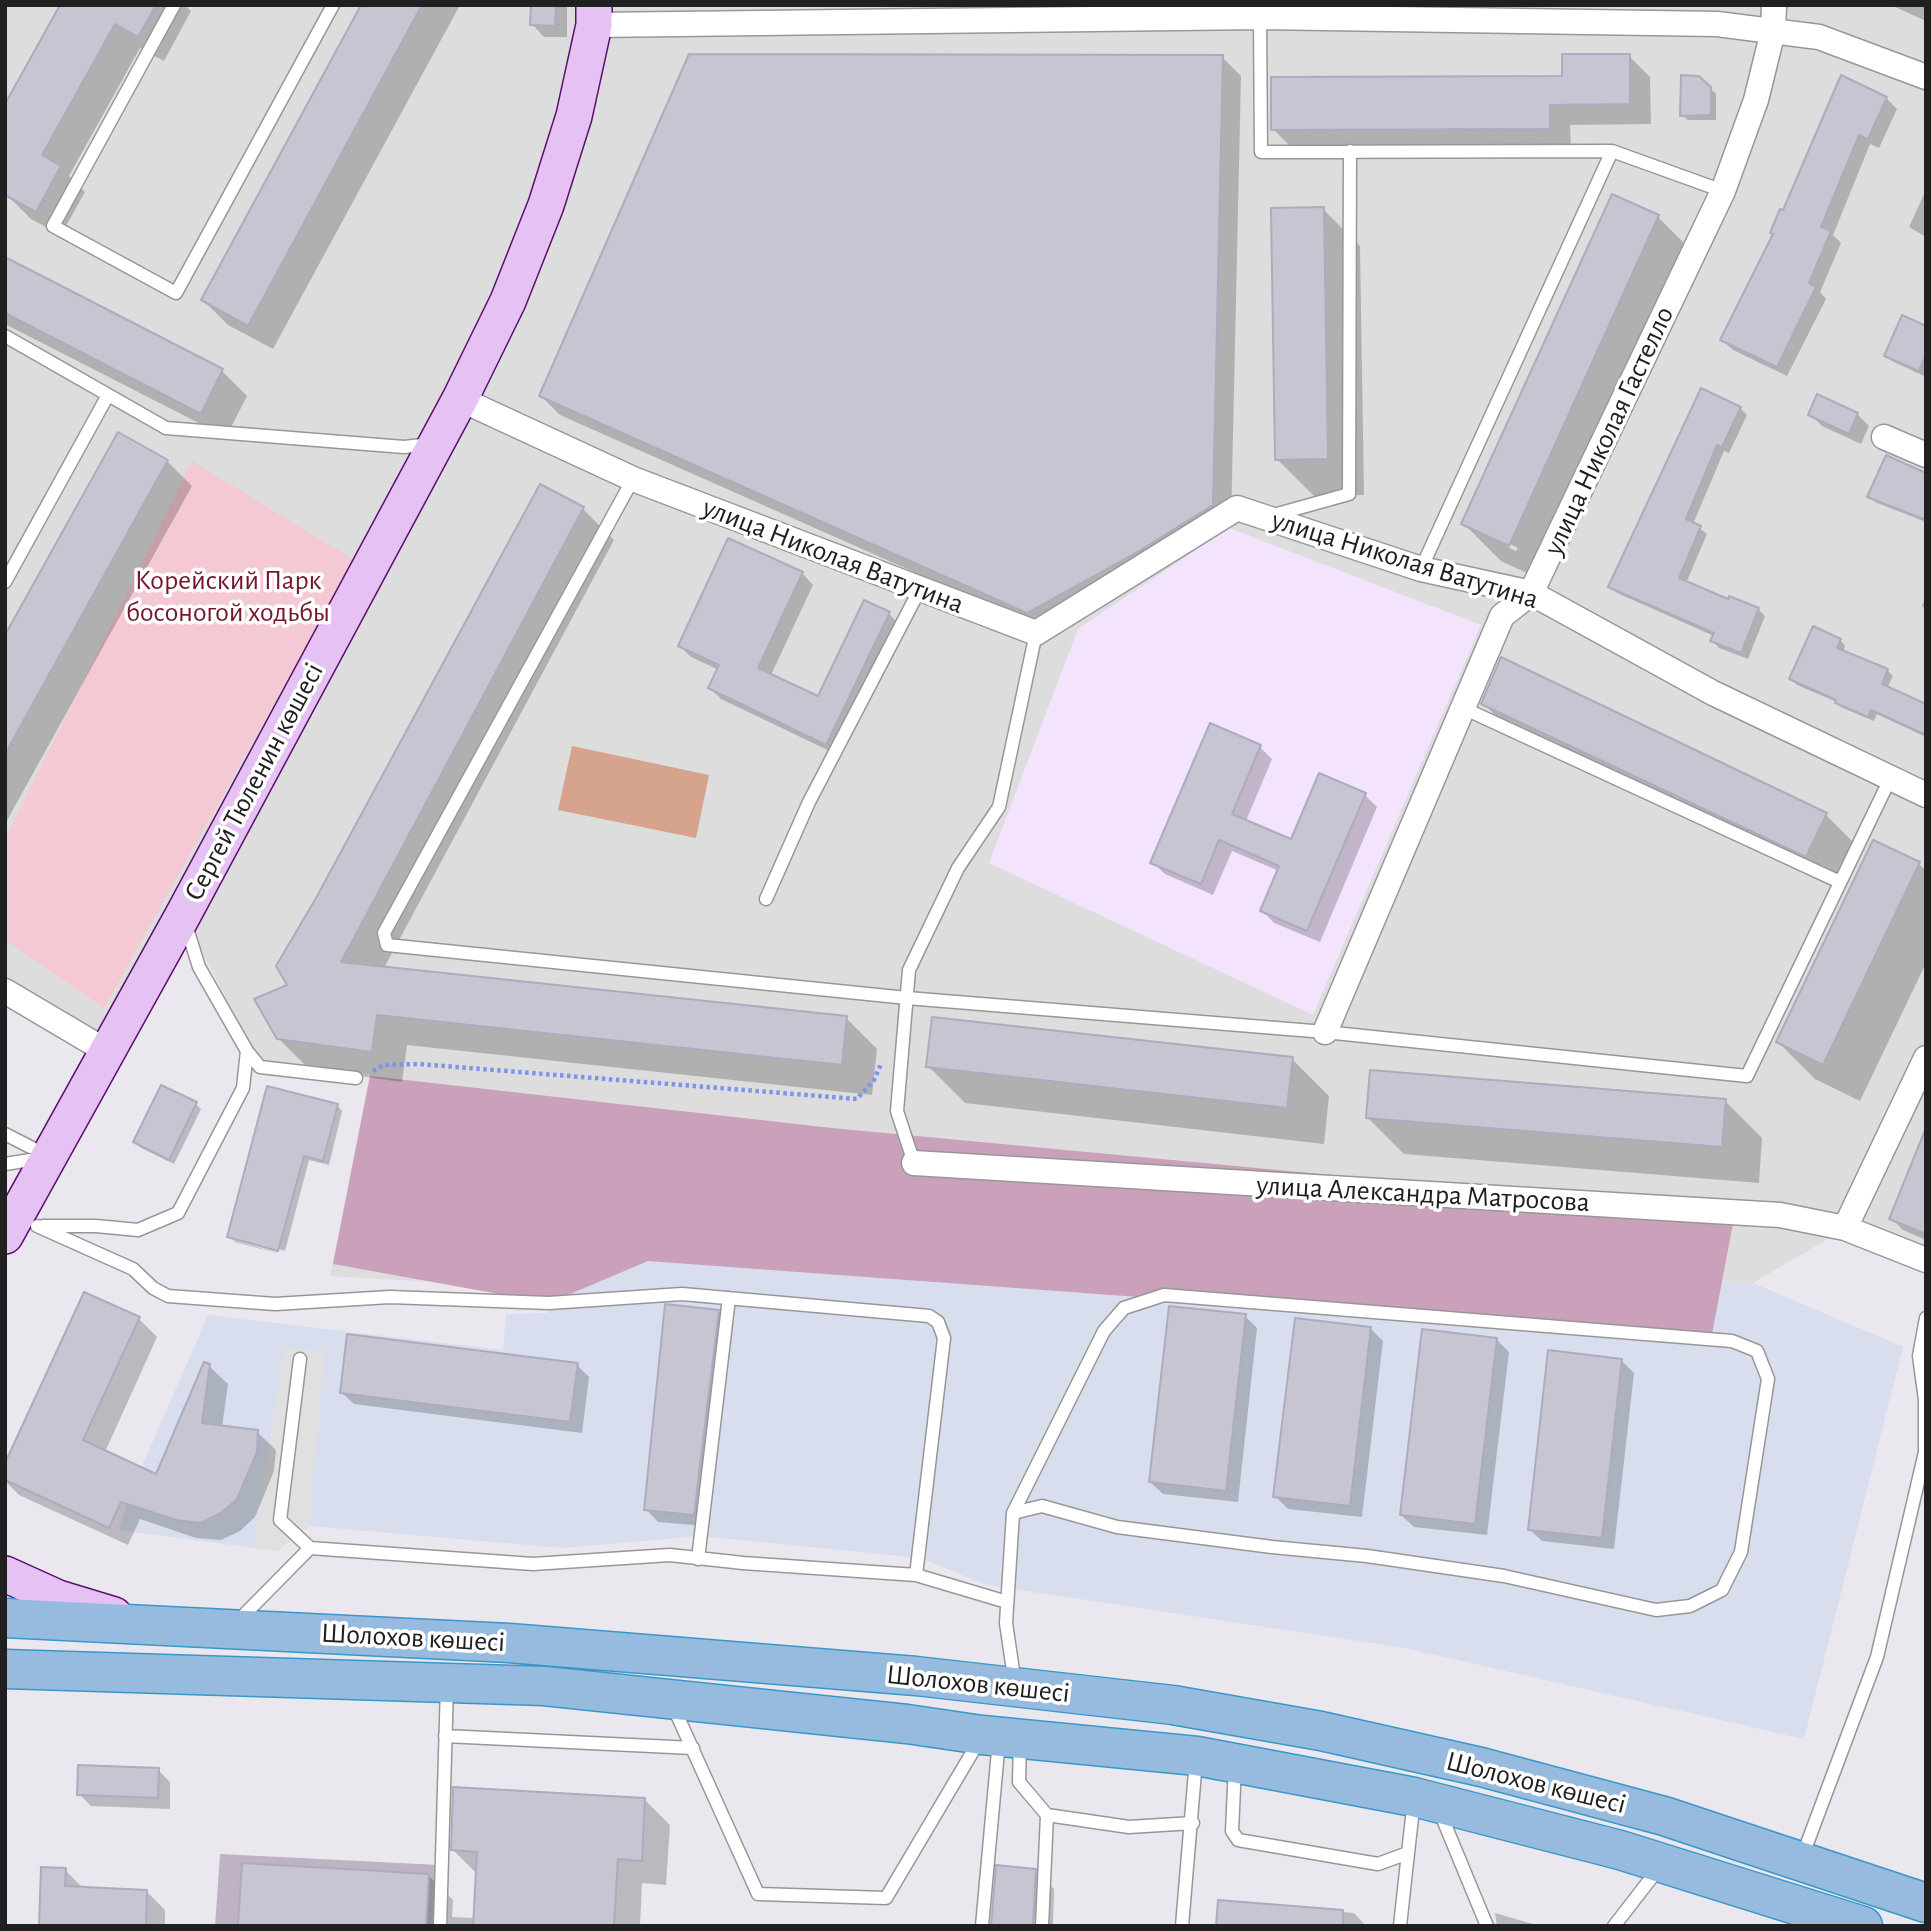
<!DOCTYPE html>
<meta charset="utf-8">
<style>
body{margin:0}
#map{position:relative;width:1931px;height:1931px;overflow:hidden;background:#eae7ef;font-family:"Alegreya Sans",sans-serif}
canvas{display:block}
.frame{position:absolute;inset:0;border:7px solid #202020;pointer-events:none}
</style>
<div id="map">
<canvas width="1931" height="1931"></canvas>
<div class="frame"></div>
</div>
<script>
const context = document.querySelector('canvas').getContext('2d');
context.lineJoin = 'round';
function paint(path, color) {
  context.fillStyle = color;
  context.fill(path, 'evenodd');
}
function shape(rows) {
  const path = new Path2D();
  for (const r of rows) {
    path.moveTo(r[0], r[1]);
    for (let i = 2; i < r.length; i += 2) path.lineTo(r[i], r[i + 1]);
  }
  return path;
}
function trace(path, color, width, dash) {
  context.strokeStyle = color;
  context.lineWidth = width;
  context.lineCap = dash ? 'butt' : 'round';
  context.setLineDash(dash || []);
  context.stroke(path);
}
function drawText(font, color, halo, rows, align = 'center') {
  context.font = font + ' "Alegreya Sans",sans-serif';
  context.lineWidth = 7;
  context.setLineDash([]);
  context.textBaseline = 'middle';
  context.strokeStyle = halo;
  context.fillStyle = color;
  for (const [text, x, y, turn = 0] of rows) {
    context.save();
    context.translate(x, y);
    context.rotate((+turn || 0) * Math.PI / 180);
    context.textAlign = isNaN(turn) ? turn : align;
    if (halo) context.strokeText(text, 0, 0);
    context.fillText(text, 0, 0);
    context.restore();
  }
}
const residential = shape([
 [5,5,1926,5,1926,1260,1845,1229,1753,1283,1020,1267,554,1289,330,1276,370,1074,258,1060,183,915,108,1052,5,991]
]);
const commercial = shape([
 [667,1255,1020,1267,1753,1283,1903,1347,1804,1739,1405,1648,987,1585,920,1558,701,1536,562,1548,309,1526,278,1551,119,1530,130,1494,208,1315,503,1350,506,1314,548,1313,549,1303,554,1289]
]);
const education = shape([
 [1229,528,1481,625,1313,1015,989,863,1078,629]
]);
const construction = shape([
 [220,1854,439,1865,436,1926,215,1926]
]);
const forest = shape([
 [370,1076,832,1128,1735,1213,1711,1339,648,1261,549,1303,333,1264]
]);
const park = shape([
 [192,461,354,560,104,1008,5,940,5,840]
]);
const pitch = shape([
 [572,746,709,775,696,838,558,810]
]);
const parking = shape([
 [284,1347,325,1351,309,1526,278,1551,254,1547]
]);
const shadow = shape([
 [62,5,185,5,191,11,164,61,140,48,69,176,85,192,61,235,31,219,6,194],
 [363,5,460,5,273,349,228,325,203,300],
 [532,5,567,5,567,37,544,37,532,24],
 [1891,5,1926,5,1926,21],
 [1629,56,1650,77,1651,124,1570,125,1571,149,1294,150,1273,129,1564,78],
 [1222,57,1241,76,1231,524,1047,631,560,415,541,396],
 [1698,77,1716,94,1716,120,1688,120,1682,115],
 [1886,98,1897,109,1879,148,1870,144,1833,235,1841,243,1820,292,1826,299,1787,376,1733,350,1722,340,1784,213],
 [1926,190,1926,237,1909,227],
 [1613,196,1658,217,1695,254,1546,582,1501,561,1464,524],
 [1506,542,1518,548,1516,551,1506,546],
 [1323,209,1360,246,1364,495,1314,496,1277,459],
 [5,259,222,371,247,396,226,437,5,324],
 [1926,328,1926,377,1892,361,1886,355],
 [1702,390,1740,408,1747,415,1729,453,1724,451,1693,524,1707,534,1686,583,1729,601,1758,609,1765,616,1748,659,1719,648,1713,641,1714,636,1617,593,1610,586],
 [1810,414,1857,414,1869,426,1861,444,1822,426],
 [118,434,167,461,192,486,5,824,5,638],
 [1926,475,1926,522,1875,502,1870,496],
 [541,486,583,509,614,540,384,968,846,1018,877,1049,872,1095,407,1045,402,1082,309,1069,278,1038,289,986],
 [802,573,813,585,771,675,819,698,889,614,900,625,838,755,721,699,710,688,719,670,691,657,680,646],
 [1926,597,1926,610,1922,606],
 [1840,640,1845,646,1843,652,1887,670,1893,676,1887,688,1926,706,1926,737,1877,714,1874,721,1843,708,1837,702,1797,685,1791,679],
 [1483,703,1825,814,1862,851,1843,892,1520,740],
 [1260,747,1272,759,1246,821,1292,841,1365,795,1377,807,1320,942,1274,923,1262,910,1279,871,1232,851,1213,895,1165,874,1152,862],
 [1919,864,1926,871,1926,963,1860,1101,1815,1079,1778,1042],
 [1292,1059,1329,1096,1324,1144,965,1103,928,1066],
 [1725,1101,1762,1138,1759,1183,1404,1154,1367,1117],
 [196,1104,201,1109,174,1164,141,1148,135,1142],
 [337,1105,342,1111,329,1165,309,1160,285,1251,233,1236,233,1240,284,1255,235,1242,229,1236],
 [1926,1136,1926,1240,1903,1230,1891,1218],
 [718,1311,730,1324,706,1526,658,1522,646,1509],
 [1245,1316,1257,1328,1238,1502,1163,1494,1150,1482],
 [139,1319,157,1337,105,1452,157,1476,209,1366,228,1384,222,1427,257,1432,276,1450,274,1471,255,1517,240,1531,221,1540,196,1538,140,1519,128,1545,19,1495,5,1481,5,1467],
 [1371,1329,1383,1341,1362,1517,1288,1509,1275,1496],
 [1497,1340,1509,1352,1487,1535,1414,1527,1401,1515],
 [1621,1360,1634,1373,1614,1549,1542,1541,1529,1529],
 [577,1365,589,1377,582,1433,354,1404,341,1392],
 [158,1770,170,1782,170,1809,91,1806,79,1794],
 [645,1800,670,1825,666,1885,642,1883,640,1926,240,1926,428,1875,453,1900,452,1917,475,1918,477,1874,453,1850],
 [65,1870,84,1889,146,1891,165,1910,165,1926,40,1926],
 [1035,1871,1054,1889,1053,1925,1067,1926,993,1926],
 [1220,1902,1354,1913,1366,1926,1218,1926],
 [1495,1913,1540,1926,1497,1926]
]);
const building = shape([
 [60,5,156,5,138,37,115,24,42,155,61,166,36,212,5,195,5,104,60,5],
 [361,5,422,5,248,326,201,300,361,5],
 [531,5,556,5,555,26,530,25,531,5],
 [689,54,1223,55,1213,505,1139,551,1027,613,539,396,689,54],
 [1562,54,1630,54,1630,104,1550,105,1550,129,1271,130,1271,77,1562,76,1562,54],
 [1681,75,1699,76,1711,87,1711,115,1680,116,1681,75],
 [1841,75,1887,97,1868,139,1859,135,1821,227,1831,231,1809,283,1816,287,1777,367,1720,340,1773,234,1770,233,1780,209,1783,210,1841,75],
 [1612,194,1659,215,1509,546,1461,524,1612,194],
 [1324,207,1328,459,1275,460,1271,208,1324,207],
 [5,257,223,369,201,414,5,313,5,257],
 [1902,315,1926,326,1926,355,1919,371,1884,356,1902,315],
 [1701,388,1741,407,1722,447,1717,445,1686,519,1701,526,1679,578,1728,599,1729,596,1759,608,1741,653,1710,641,1714,633,1608,587,1701,388],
 [1817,394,1858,413,1849,434,1808,415,1817,394],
 [118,432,168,460,5,754,5,635,118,432],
 [1886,455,1926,473,1926,520,1867,497,1886,455],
 [540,484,584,507,341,962,847,1016,842,1065,377,1015,372,1052,277,1039,254,999,287,985,276,966,316,898,540,484],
 [728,538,803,572,758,668,818,696,864,600,890,612,826,745,708,688,719,665,678,646,728,538],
 [1813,626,1841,639,1837,648,1888,669,1882,684,1926,704,1926,735,1871,710,1868,717,1835,703,1836,700,1789,679,1813,626],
 [1501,657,1827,813,1806,857,1481,704,1501,657],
 [1210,723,1261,745,1232,814,1291,839,1319,773,1366,793,1307,931,1260,911,1279,866,1219,840,1201,884,1150,863,1210,723],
 [1873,840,1920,862,1823,1065,1776,1042,1873,840],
 [932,1017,1293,1057,1287,1108,926,1067,932,1017],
 [1370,1070,1726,1099,1722,1147,1366,1118,1370,1070],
 [161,1085,197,1102,169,1160,133,1142,161,1085],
 [267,1086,338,1104,323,1161,304,1156,278,1251,227,1237,267,1086],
 [1925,1130,1926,1130,1926,1234,1889,1219,1925,1130],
 [84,1292,140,1317,83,1440,156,1474,204,1362,210,1364,202,1423,258,1430,257,1452,237,1499,221,1513,201,1523,176,1520,121,1502,109,1528,5,1480,5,1463,84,1292],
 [665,1304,719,1310,694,1515,644,1510,665,1304],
 [1169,1306,1246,1314,1226,1491,1149,1482,1169,1306],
 [1295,1318,1371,1327,1350,1506,1273,1497,1295,1318],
 [1422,1329,1497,1338,1475,1524,1400,1515,1422,1329],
 [347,1334,578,1363,570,1422,340,1393,347,1334],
 [1548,1350,1622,1359,1602,1538,1528,1530,1548,1350],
 [78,1765,159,1768,158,1798,77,1795,78,1765],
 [453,1787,645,1798,642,1861,618,1859,614,1926,473,1926,477,1852,451,1850,453,1787],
 [242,1863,429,1874,426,1926,238,1926,242,1863],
 [996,1865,1036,1869,1033,1926,991,1926,996,1865],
 [41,1867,66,1868,65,1886,147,1890,146,1926,39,1926,41,1867],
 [1218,1900,1343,1910,1343,1926,1216,1926,1218,1900]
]);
const path = shape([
 [373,1071,384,1065,419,1064,857,1099,874,1080,881,1064]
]);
const lane = shape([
 [174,5,53,226,176,293,333,5],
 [1260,17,1261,152,1612,151],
 [5,336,166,428,404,447,431,444],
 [633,479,384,933,387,945,907,998,1325,1032,1747,1076,1890,779],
 [1270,516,1349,494,1350,151],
 [1421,569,1612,151,1723,191],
 [5,582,108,395],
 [1463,708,1840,882],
 [766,899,809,802,920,589],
 [247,1051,260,1067,356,1078],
 [5,1134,46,1155],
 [914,1163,897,1111,909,970,958,868,999,807,1036,633],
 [5,1164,43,1158],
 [37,1226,133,1269,153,1288,168,1296,275,1304,390,1297,549,1303,682,1294,929,1316,938,1322,944,1338,916,1575],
 [43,1226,96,1226,138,1230,178,1213,243,1088,247,1051,199,967,185,922],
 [300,1359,280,1520,310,1548],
 [1013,1513,1042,1506,1117,1527,1272,1547,1367,1556,1504,1576,1656,1610,1690,1606,1722,1590,1741,1552,1768,1379,1757,1351,1732,1341,1164,1295,1124,1308,1104,1331,1013,1513,1006,1623,1015,1684],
 [698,1559,729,1298],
 [238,1621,310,1548,533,1564,670,1555,743,1563,916,1575,1007,1602],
 [673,1706,758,1894,886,1898,979,1741],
 [445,1736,693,1748],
 [1020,1742,1019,1782,1047,1815,1129,1827,1193,1823],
 [1235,1766,1232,1831,1238,1840,1378,1864,1408,1853,1414,1800],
 [1439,1810,1487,1926],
 [1802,1857,1877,1657,1925,1452,1925,1400,1919,1356,1926,1318],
 [440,1926,447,1686],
 [982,1926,999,1740],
 [1042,1926,1047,1815],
 [1182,1926,1196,1760],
 [1400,1926,1408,1853],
 [1614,1926,1659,1868]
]);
const street = shape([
 [594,25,1260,17,1717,24,1819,37,1926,77],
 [460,399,633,479,1036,633,1237,508,1421,569,1531,593,1713,693,1926,795],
 [1884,437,1926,455],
 [5,991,108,1052],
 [1325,1032,1502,616,1531,593,1723,191,1756,100,1773,31,1774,5],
 [914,1163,1780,1215,1845,1228,1926,1260],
 [1845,1228,1926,1058]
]);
const secondary = shape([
 [5,1236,183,915,460,399,508,301,546,205,574,116,594,25,594,5],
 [5,1574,58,1598,114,1615]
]);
const highway = shape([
 [5,1618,509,1643,916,1676,1173,1705,1321,1731,1481,1767,1664,1816,1926,1903],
 [5,1669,544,1686,907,1724,982,1735,1197,1756,1414,1797,1620,1850,1863,1926]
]);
const streetNames = [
 ["улица Николая Гастелло",1609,431,-65],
 ["улица Николая Ватутина",833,556,21],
 ["улица Николая Ватутина",1405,560,17],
 ["Сергей Тюленин көшесі",254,782,-62],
 ["улица Александра Матросова",1423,1194,3],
 ["Шолохов көшесі",413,1638,3],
 ["Шолохов көшесі",978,1684,6],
 ["Шолохов көшесі",1536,1783,14]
];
const parkNames = [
 ["Корейский Парк",228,581],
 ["босоногой ходьбы",228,613]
];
paint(residential, '#ddddde');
paint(commercial, '#d8deee');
paint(education, '#f4e3fc');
paint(construction, '#beb3c3');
paint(forest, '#caa0ba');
paint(park, '#f4c9d3');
paint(pitch, '#d6a38d');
paint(parking, '#e0e0e0');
paint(shadow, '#0003');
paint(building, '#c6c5d1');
trace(building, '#adabbf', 2);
trace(lane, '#979797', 15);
trace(street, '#979797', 27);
trace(secondary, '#59106d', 38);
trace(highway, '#3898c9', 41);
trace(path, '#7b94ec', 4.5, [3.5, 3.5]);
trace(lane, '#fff', 12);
trace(street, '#fff', 24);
trace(secondary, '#e6c1f3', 35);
trace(highway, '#97bbde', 38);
drawText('28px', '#202020', '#fff', streetNames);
drawText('28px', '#74172d', '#fff', parkNames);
</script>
